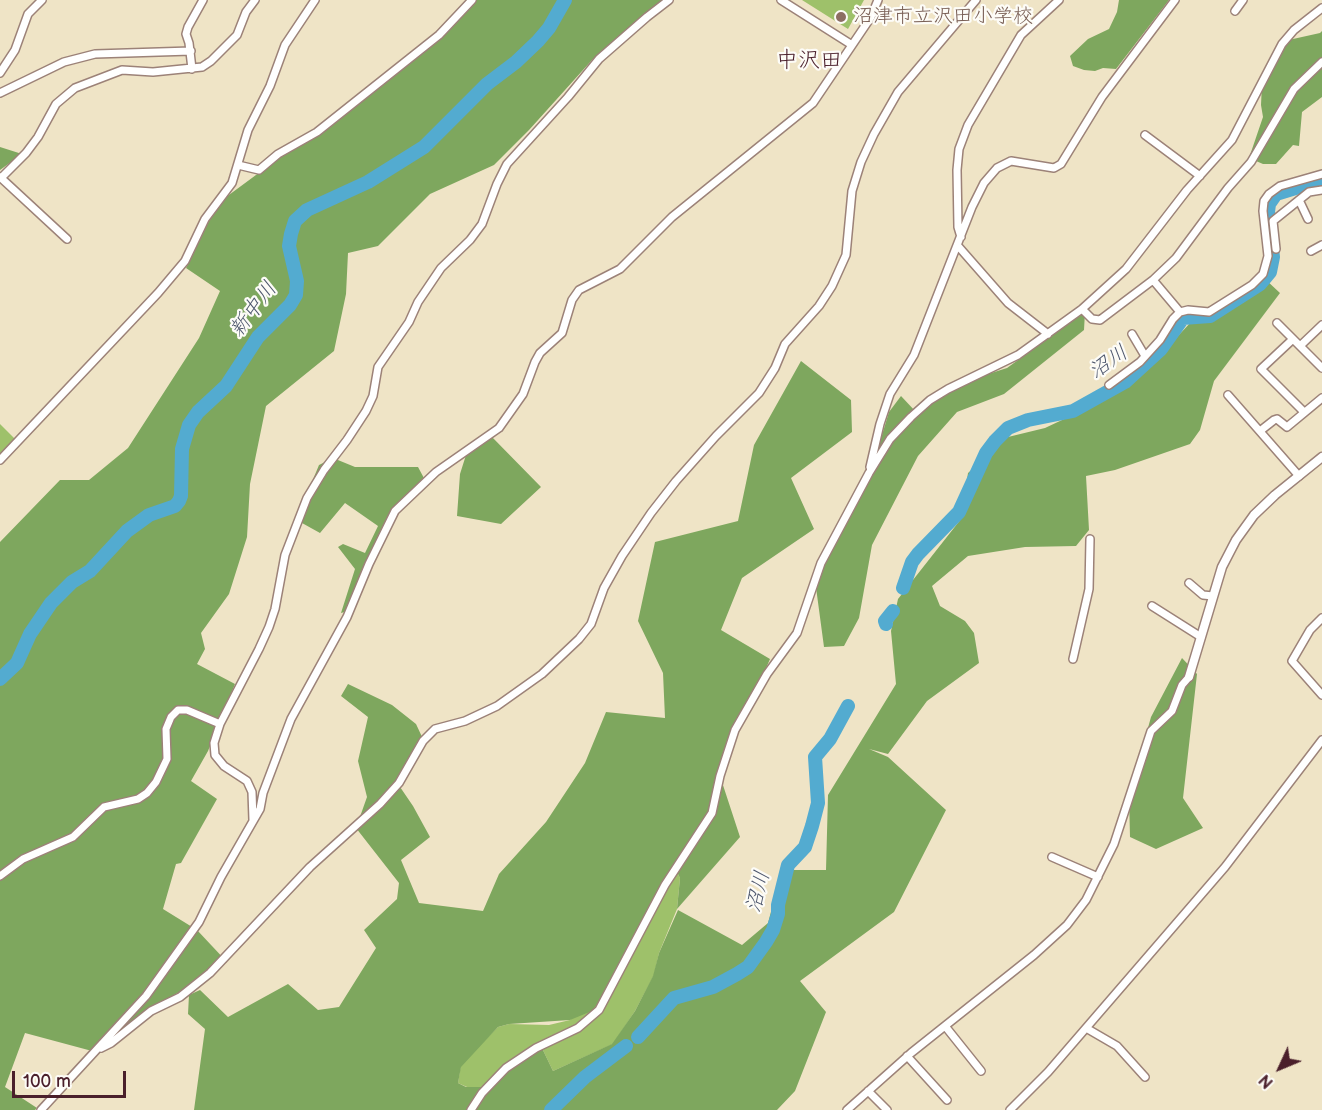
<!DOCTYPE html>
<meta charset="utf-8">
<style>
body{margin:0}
#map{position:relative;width:1322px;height:1110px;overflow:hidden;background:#efe4c6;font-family:"Balsamiq Sans",sans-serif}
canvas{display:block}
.north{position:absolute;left:1250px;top:1038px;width:60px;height:60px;-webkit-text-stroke:4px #fdfcf7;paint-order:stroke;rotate:226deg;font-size:16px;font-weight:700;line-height:24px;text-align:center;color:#4a1f2b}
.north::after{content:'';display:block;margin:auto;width:21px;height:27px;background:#4a1f2b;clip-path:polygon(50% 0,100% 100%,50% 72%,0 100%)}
.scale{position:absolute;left:12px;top:1071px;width:114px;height:27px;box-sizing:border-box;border:3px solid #4a1f2b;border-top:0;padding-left:8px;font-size:18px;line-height:21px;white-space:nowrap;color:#4a1f2b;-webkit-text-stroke:4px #fdfcf7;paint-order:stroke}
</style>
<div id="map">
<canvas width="1322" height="1110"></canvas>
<div class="north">N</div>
<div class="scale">100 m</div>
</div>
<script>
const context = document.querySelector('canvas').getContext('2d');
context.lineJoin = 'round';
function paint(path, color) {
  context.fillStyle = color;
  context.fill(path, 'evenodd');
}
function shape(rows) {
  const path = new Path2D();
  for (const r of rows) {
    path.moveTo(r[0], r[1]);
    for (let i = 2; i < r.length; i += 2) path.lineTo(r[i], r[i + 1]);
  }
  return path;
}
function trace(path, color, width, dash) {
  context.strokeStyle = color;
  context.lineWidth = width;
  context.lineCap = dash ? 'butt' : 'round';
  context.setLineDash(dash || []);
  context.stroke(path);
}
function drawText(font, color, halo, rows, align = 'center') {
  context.font = font + ' "Balsamiq Sans","Klee One",sans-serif';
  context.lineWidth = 4.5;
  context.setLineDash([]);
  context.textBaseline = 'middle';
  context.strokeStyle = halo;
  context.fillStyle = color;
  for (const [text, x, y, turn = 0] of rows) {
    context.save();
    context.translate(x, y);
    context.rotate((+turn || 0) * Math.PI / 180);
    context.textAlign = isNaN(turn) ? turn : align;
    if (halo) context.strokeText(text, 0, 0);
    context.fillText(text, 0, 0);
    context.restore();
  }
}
const green = shape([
 [802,0,864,0,848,29],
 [0,424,17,441,0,459],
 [677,872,680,878,677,909,659,953,654,975,635,1011,613,1044,553,1071,541,1046,482,1087,467,1087,458,1083,461,1064,498,1027,509,1024,549,1025,570,1020,651,909,666,879]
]);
const forest = shape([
 [472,0,666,0,592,60,529,130,494,165,430,194,378,246,348,253,346,294,334,351,266,406,250,484,247,537,229,594,201,633,205,649,197,664,235,684,208,751,191,781,217,799,181,863,176,864,163,909,197,930,227,962,136,1019,92,1051,25,1033,5,1087,37,1108,35,1110,0,1110,0,542,60,480,89,480,128,448,199,338,220,291,186,268,218,203,336,116,435,38],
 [1119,0,1169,0,1116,69,1103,68,1095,71,1084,70,1073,66,1070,56,1088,39,1109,29,1117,12],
 [1322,31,1322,97,1302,112,1299,146,1293,145,1276,164,1263,164,1249,158,1263,117,1261,105,1262,84,1284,41,1320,33],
 [0,147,22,154,0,170],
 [1265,279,1280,293,1214,381,1200,430,1190,444,1115,470,1086,476,1089,530,1076,546,1025,547,968,556,932,586,940,606,965,621,974,633,979,663,927,701,888,754,869,749,888,757,946,810,894,912,800,981,826,1012,795,1091,777,1110,194,1110,205,1029,188,1014,189,995,200,990,228,1017,288,984,318,1010,339,1007,376,948,364,930,397,899,399,883,356,828,367,797,358,761,368,717,341,696,348,684,392,705,416,724,423,739,398,784,413,806,430,837,401,860,419,903,483,911,499,874,546,822,585,763,606,712,665,718,663,673,638,621,655,542,738,521,754,445,801,361,851,400,852,432,791,478,814,529,742,578,721,630,770,659,720,776,740,837,677,909,680,878,677,872,643,919,628,962,592,1011,570,1020,509,1024,498,1027,461,1067,458,1083,466,1087,482,1087,541,1046,553,1071,612,1044,635,1011,653,976,659,953,678,910,742,945,768,923,782,870,826,870,828,795,896,684,891,631,898,599,961,519,968,473,1008,437,1045,428,1111,397,1176,338,1192,321,1244,302],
 [1085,312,1084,330,1004,394,957,412,918,456,872,545,859,618,844,646,824,647,815,580,872,468,889,412,901,396,916,412,941,389,1007,368],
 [492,437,541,487,501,524,457,516,460,474,466,455],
 [333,458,355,467,418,467,425,480,395,511,351,610,341,613,355,569,338,547,343,544,365,553,378,526,345,503,320,533,302,523,302,506,319,465],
 [1182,658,1197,674,1183,798,1203,828,1156,849,1130,837,1129,796,1151,717]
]);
const river = shape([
 [903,588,912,562,918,554,959,512,986,453,995,441,1008,428,1028,420,1073,411,1125,382,1161,349,1183,318,1210,316,1260,284,1270,272,1273,257,1268,212,1269,204,1276,194,1322,180],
 [886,624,885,621,893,611],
 [0,679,17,663,30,634,51,603,72,582,90,571,127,531,149,515,175,506,179,501,181,496,182,449,189,425,198,412,226,386,258,337,290,305,296,295,297,281,289,246,291,234,295,221,307,210,368,182,424,147,487,84,516,62,538,41,549,28,565,0],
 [638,1037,674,998,713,987,737,974,748,967,766,942,773,930,778,914,778,905,788,865,805,847,812,826,818,803,815,757,830,739,848,706],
 [551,1110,585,1077,626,1046]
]);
const minor = shape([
 [781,0,852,45],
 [1235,11,1243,0],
 [192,69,189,43,186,34,188,27,203,0],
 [0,73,15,50,28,14,42,0],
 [0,93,64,62,95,54,191,51],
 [1145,135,1200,176],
 [238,165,259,170,278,154,317,132,439,35,472,0],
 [0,177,67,239],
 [1,178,26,153,38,137,56,104,75,88,122,70,153,72,202,67,211,61,237,35,246,12,255,0],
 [1299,200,1308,219],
 [961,237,958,227,957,170,959,149,968,125,1021,35,1059,0],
 [958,246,1008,303,1048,334],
 [1276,249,1273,221,1309,192,1322,190],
 [1311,251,1322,245],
 [1153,280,1176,258,1228,188,1251,162,1294,89,1322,62],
 [1082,309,1092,319,1100,320,1153,280,1180,312],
 [1277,323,1322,368],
 [1132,334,1145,356],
 [1293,339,1261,369,1304,412],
 [1300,346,1322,325],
 [1109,385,1140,362,1160,340,1173,319,1180,312,1188,310,1209,312,1252,285,1263,274,1268,256,1263,211,1264,201,1269,194,1280,186,1322,174],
 [1228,395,1299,476],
 [1260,431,1274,420,1277,419,1287,427,1322,398],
 [0,460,158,293,185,261,205,219,232,183,248,130,270,86,285,45,315,0],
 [870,467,880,424,890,394,914,355,972,207,984,183,997,168,1011,161,1054,168,1061,164,1102,97,1175,0],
 [1189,583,1203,595,1213,596],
 [1152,606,1201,637],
 [1322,618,1310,630,1292,661,1322,695],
 [1073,659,1089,589,1090,539],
 [253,820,252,792,247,781,224,766,215,755,214,743,220,724,259,649,269,627,275,609,285,555,307,498,324,470,347,440,366,411,373,396,378,367,409,322,418,302,441,268,470,240,482,224,497,184,507,164,568,97,599,59,647,17,669,0],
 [1052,857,1098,877],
 [0,876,23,859,73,837,104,807,138,799,147,793,156,782,167,759,166,729,171,717,178,710,187,710,220,724],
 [945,1026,981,1071],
 [1086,1028,1117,1046,1145,1077],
 [101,1048,111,1043,151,1011,180,997,210,973,310,867,380,804,399,783,423,741,435,729,465,721,497,706,542,674,579,639,591,624,604,588,622,556,651,513,676,481,716,436,759,393,775,368,785,344,819,306,832,286,846,255,852,191,861,162,874,134,898,92,976,0],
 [907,1056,947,1100],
 [868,1091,887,1110],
 [41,1110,146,996,199,922,221,877,260,809,263,793,291,719,347,617,369,564,395,511,436,472,499,428,523,394,535,362,540,353,562,333,572,300,579,290,620,269,672,217,813,103,871,17,878,0],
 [471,1110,482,1093,506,1068,536,1048,578,1028,599,1010,665,885,712,813,720,776,735,730,767,674,797,633,821,563,869,473,890,439,911,417,930,400,948,389,1018,355,1082,309,1126,269,1187,190,1232,140,1282,44,1294,30,1322,8],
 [847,1110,911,1053,1034,955,1067,925,1086,900,1114,844,1151,731,1172,711,1182,685,1189,677],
 [1010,1110,1048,1072,1225,867,1322,740]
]);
const tertiary = shape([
 [1189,677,1222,567,1236,540,1254,515,1275,495,1322,457]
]);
const markers = [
 [841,17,6,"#8d6e63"]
];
const educationNames = [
 ["沼津市立沢田小学校",853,17]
];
const waterNames = [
 ["新中川",254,310,-53],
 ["沼川",1109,363,-35],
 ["沼川",759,892,-76]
];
const quarterNames = [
 ["中沢田",809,61]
];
paint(green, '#9ec16a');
paint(forest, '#7ea75e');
trace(river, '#53abd0', 14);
trace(minor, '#9c8278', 10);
trace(tertiary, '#9c8278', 11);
trace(minor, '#fff', 7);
trace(tertiary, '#fff', 8);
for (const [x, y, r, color] of markers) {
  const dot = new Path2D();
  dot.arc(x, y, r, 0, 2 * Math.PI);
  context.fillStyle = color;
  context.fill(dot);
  trace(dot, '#fdfcf7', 2);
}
drawText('20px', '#785e54', '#fdfcf7', educationNames, 'left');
drawText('italic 21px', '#4e576d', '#fdfcf7', waterNames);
drawText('22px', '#4a1f2b', '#fdfcf7', quarterNames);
</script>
